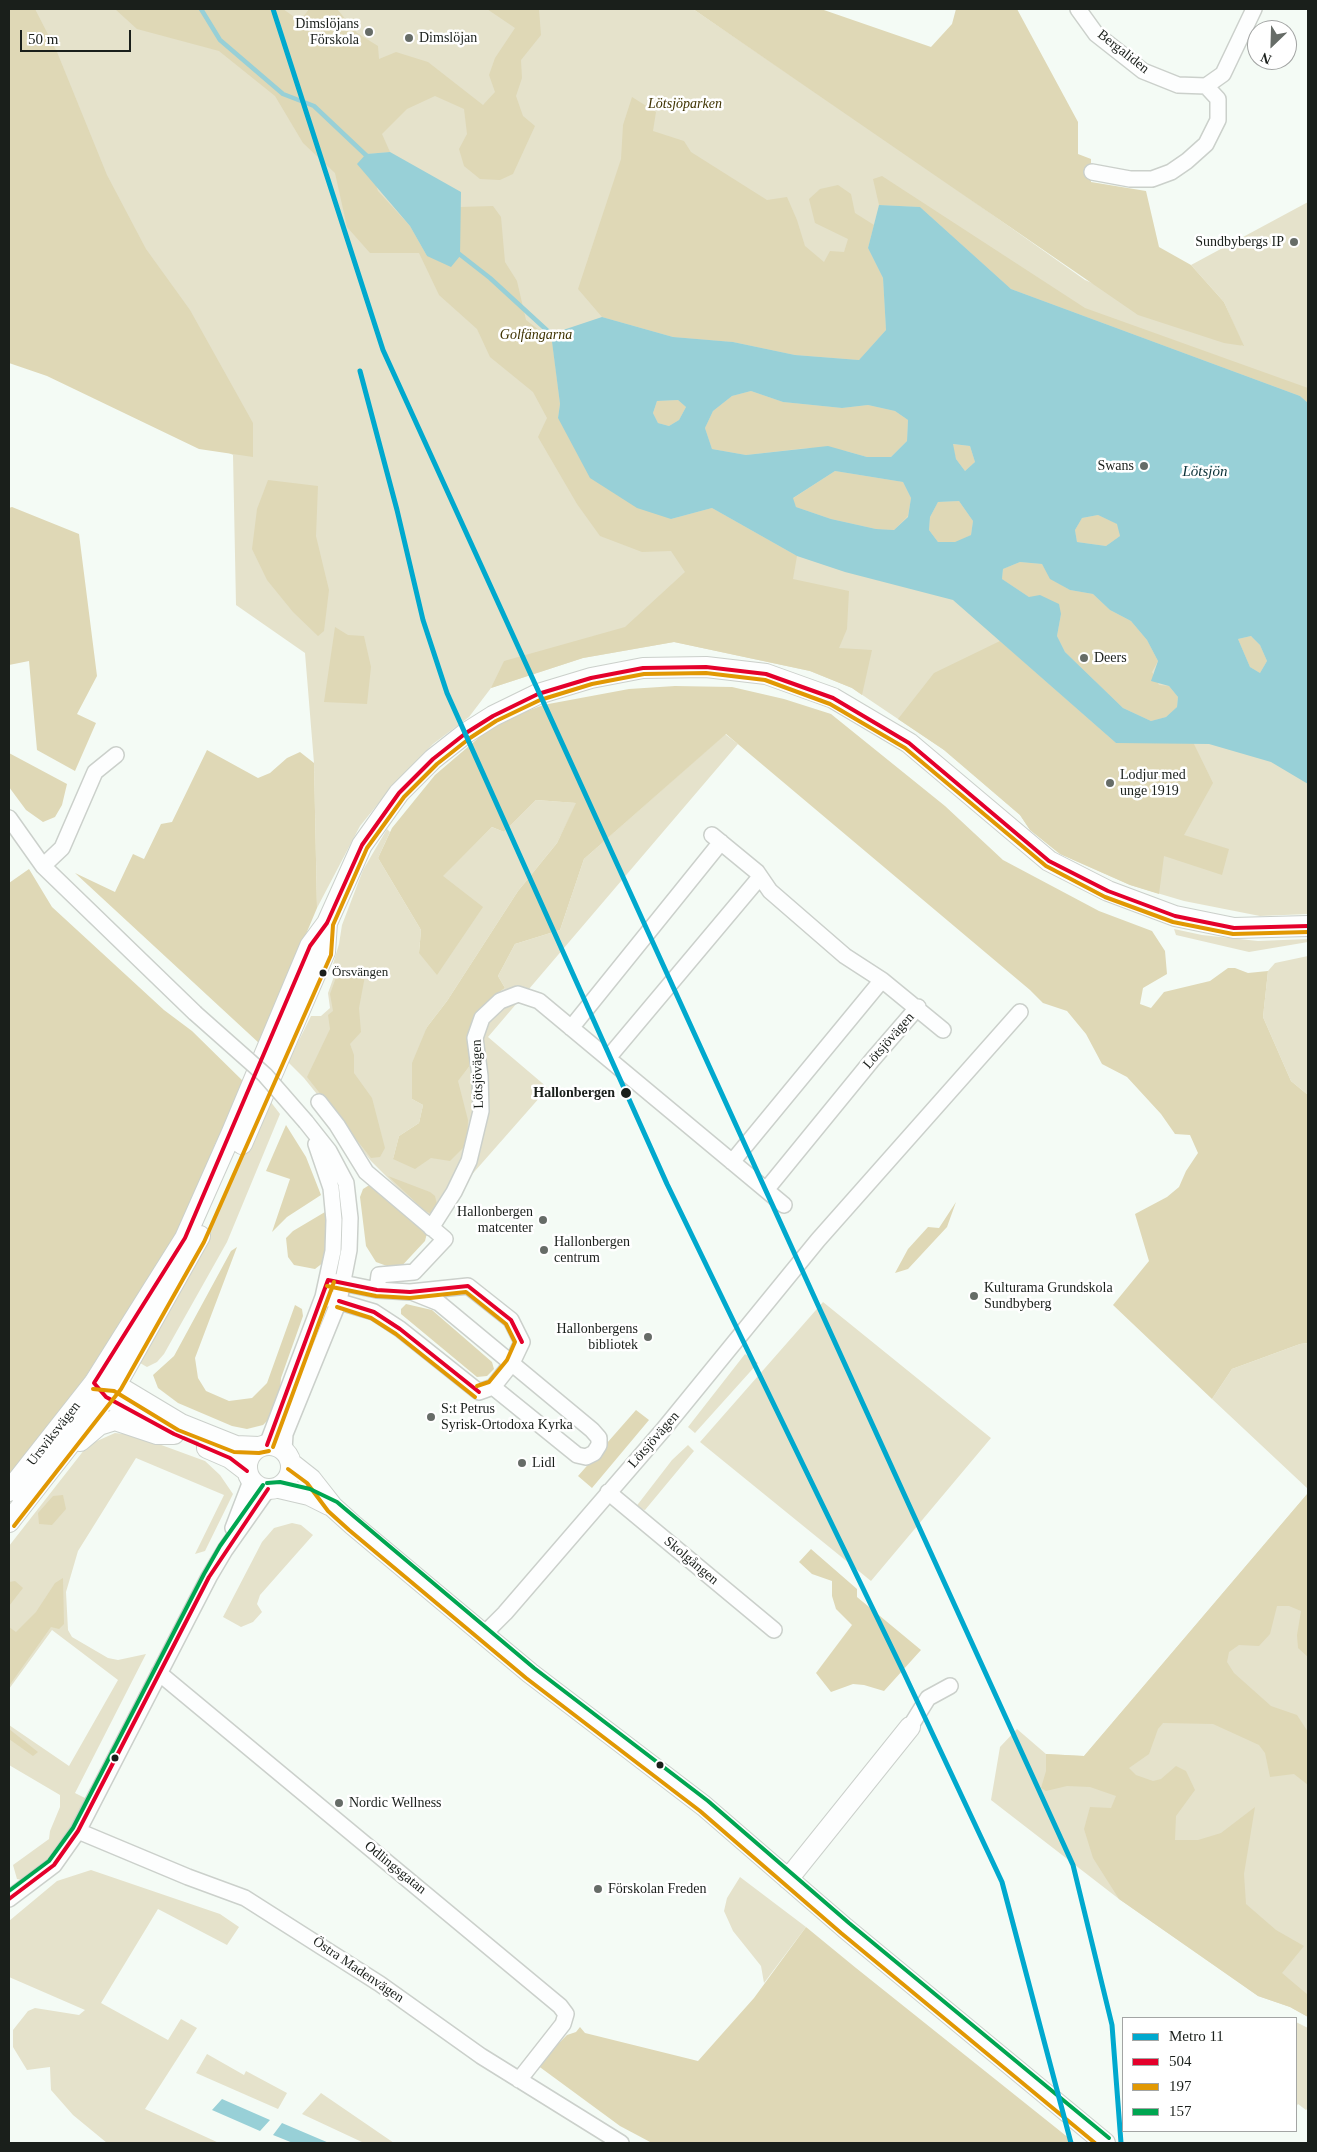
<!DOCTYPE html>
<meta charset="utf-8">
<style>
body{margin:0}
#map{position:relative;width:1317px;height:2152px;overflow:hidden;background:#f4fbf5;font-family:"Times New Roman",serif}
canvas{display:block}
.frame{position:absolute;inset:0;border:10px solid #1a1f1b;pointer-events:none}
.legend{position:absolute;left:1122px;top:2017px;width:175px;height:115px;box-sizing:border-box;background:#fff;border:1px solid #a3a5a4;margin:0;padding:6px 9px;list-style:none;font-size:15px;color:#1a1f1b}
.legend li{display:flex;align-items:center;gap:10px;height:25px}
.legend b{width:25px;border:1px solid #a3a5a4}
.north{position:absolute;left:1247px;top:20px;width:50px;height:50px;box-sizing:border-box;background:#fff;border:1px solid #a3a5a4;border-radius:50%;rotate:204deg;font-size:14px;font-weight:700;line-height:20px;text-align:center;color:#1a1f1b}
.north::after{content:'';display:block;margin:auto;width:18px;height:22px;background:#666c67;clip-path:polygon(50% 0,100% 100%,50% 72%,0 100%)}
.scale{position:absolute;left:20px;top:30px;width:111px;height:22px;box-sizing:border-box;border:2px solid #1a1f1b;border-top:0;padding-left:6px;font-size:15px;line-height:18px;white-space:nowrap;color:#1a1f1b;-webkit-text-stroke:4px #fff;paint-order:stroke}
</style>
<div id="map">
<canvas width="1317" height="2152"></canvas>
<div class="frame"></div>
<ul class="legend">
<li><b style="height:6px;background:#00a9ce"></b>Metro 11</li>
<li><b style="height:6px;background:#e4002b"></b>504</li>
<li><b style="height:6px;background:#e19803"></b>197</li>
<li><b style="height:6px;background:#00a651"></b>157</li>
</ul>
<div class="north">N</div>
<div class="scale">50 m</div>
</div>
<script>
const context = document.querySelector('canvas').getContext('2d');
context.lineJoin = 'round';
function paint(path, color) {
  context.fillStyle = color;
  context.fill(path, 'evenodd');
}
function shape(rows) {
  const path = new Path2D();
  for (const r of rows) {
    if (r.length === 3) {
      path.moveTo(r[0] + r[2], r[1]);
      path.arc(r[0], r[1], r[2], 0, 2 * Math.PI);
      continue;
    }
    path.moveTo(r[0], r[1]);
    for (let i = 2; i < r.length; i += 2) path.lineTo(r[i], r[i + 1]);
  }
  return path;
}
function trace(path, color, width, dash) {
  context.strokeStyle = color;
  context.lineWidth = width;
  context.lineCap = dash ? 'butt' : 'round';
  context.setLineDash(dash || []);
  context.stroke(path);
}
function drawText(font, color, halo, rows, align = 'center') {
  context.font = font + ' "Times New Roman",serif';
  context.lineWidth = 5;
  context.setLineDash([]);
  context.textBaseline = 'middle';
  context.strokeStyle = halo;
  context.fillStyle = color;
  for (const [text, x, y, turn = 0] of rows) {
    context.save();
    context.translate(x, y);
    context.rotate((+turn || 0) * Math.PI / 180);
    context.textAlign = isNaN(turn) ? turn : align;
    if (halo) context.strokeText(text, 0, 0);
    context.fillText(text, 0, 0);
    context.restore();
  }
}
const green = shape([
 [9,9,693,9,915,160,1085,280,1243,346,1224,302,1191,265,1308,202,1308,914,1260,916,1184,901,1130,885,1060,854,1030,830,1020,815,944,750,852,688,810,671,674,642,583,658,491,688,469,717,433,744,395,783,360,826,317,908,314,763,305,653,236,605,233,455,217,447],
 [725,734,738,744,488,1037,548,1088,431,1221,371,1161,304,1078,288,1062,311,1016,321,1016,330,1008,328,993,337,968,333,964,339,944,342,925,363,870,387,829,390,832,378,858,421,930,419,953,442,876,492,827,504,832,536,800,577,803,557,843,518,891,447,1001,427,1027,412,1099,423,1105,419,1123,399,1136,393,1159,469,1067,469,1037,478,1013,491,998,505,988,498,976,515,944,560,930,584,859],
 [1174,929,1202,935,1258,941,1308,939,1308,942,1249,952,1176,935],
 [1308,956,1308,1095,1291,1081,1263,1017,1268,971,1275,963],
 [267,1097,280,1114,227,1242,164,1354,157,1362,147,1367,140,1363,202,1247],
 [823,1302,991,1438,871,1581,700,1442],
 [1308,1343,1308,1489,1212,1399,1232,1369,1300,1344],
 [745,1354,758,1363,695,1433,688,1427],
 [115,1433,134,1435,205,1461,220,1475,233,1494,205,1551,195,1554,224,1495,136,1458,78,1551,66,1592,68,1630,72,1637,108,1658,118,1660,146,1654,75,1793,87,1799,54,1854,23,1880,17,1879,13,1865,49,1839,50,1831,60,1807,60,1795,9,1765,9,1725,69,1766,118,1680,52,1630,9,1689,9,1546,88,1445],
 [688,1445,694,1451,645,1510,635,1508,672,1460],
 [1308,1493,1308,2017,1290,2007,1258,1996,1119,1899,991,1800,1000,1747,1017,1729,1046,1754,1084,1756],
 [292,1523,301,1525,313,1535,260,1595,257,1604,262,1612,253,1622,241,1627,223,1617,262,1542,274,1528],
 [91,1870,220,1914,239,1927,227,1945,158,1909,101,2003,168,2040,181,2019,197,2028,145,2109,219,2143,107,2143,73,2115,51,2090,50,2067,27,2070,13,2047,13,2030,28,2011,35,2008,79,2015,85,2010,9,1977,9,1921,57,1881],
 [740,1877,806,1927,764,1983,761,1966,733,1931,724,1911,727,1898],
 [1296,2022,1308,2028,1308,2108,1306,2110,1298,2104,1296,2107],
 [207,2054,244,2075,246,2071,287,2093,278,2109,196,2073],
 [321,2093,394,2143,364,2143,302,2114]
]);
const forest = shape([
 [9,9,35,9,57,52,107,175,146,249,190,310,253,423,253,457,199,449,47,376,9,363],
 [115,9,283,9,300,21,309,9,337,9,357,33,378,46,379,59,396,52,428,62,483,105,495,92,489,75,495,58,515,28,487,9,539,9,541,35,521,60,522,78,516,96,523,116,535,126,513,174,500,180,480,179,464,166,459,149,467,134,464,109,435,96,407,109,382,134,390,152,366,154,378,191,410,226,427,256,460,227,460,207,493,206,501,217,505,262,517,281,526,320,552,340,560,404,558,418,671,519,712,508,797,556,793,579,849,591,847,629,839,648,872,650,862,695,852,688,810,671,674,642,583,658,491,688,504,661,625,627,685,572,671,551,642,552,600,536,577,504,538,437,547,418,533,392,490,357,477,329,439,295,419,253,370,253,347,227,335,173,303,143,275,96,219,51,137,29],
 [693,9,821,9,931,47,952,24,956,9,1017,9,1078,122,1078,154,1091,159,1091,182,1146,191,1159,247,1191,265,1224,302,1244,346,1224,343,1138,315],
 [632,97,656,112,653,131,684,141,691,152,767,200,787,197,797,220,805,246,824,262,830,251,844,252,848,239,815,223,809,199,820,189,838,185,851,194,855,213,874,225,868,248,883,278,886,330,859,360,795,355,733,342,673,337,602,317,578,289,621,159,623,125],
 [882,176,1085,308,1308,388,1308,403,1300,396,1011,289,920,207,879,205,873,179],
 [751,391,783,402,842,408,868,405,895,411,908,420,907,441,891,457,867,457,846,451,807,448,746,455,712,449,705,428,713,411,732,396],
 [678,400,686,407,679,420,669,426,658,423,653,413,657,401],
 [952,444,970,446,975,462,965,471,956,459],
 [835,471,903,482,911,498,908,516,894,530,876,529,831,519,796,507,792,499],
 [268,480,318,486,316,536,329,590,324,631,318,636,293,612,267,580,252,549,257,509],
 [959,501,973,521,971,535,955,543,938,542,929,530,930,517,938,502],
 [12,507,79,534,97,676,77,714,96,723,75,771,37,750,29,661,9,665,9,508],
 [1098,515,1118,524,1120,536,1106,546,1077,542,1075,530,1082,518],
 [1020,562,1042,564,1051,579,1070,590,1093,594,1110,610,1131,621,1147,640,1158,661,1152,672,1159,685,1169,686,1178,697,1177,707,1166,717,1151,721,1123,708,1065,652,1057,636,1061,614,1029,597,1002,579,1003,569],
 [335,627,348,635,364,636,371,667,367,704,324,702],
 [1251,636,1260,645,1267,661,1260,673,1250,667,1238,639],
 [1000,641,1116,743,1193,742,1213,783,1184,835,1229,849,1222,875,1164,856,1159,894,1130,885,1060,854,1030,830,1020,815,944,750,898,719,934,673],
 [675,686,732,687,784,699,831,714,945,806,1003,860,1099,911,1152,931,1165,951,1167,974,1143,988,1140,1004,1151,1008,1164,992,1210,981,1228,968,1235,968,1248,973,1268,971,1263,1017,1291,1081,1308,1095,1308,1343,1300,1344,1232,1369,1212,1399,1113,1305,1149,1261,1135,1214,1167,1197,1179,1187,1186,1171,1198,1153,1190,1135,1175,1134,1161,1114,1127,1077,1102,1064,1086,1034,1067,1011,1043,1003,1030,990,726,734,584,859,560,930,515,944,498,976,505,988,491,998,478,1013,469,1037,469,1067,458,1081,468,1120,467,1144,450,1161,431,1158,415,1169,393,1159,399,1136,419,1123,423,1105,412,1099,412,1063,427,1027,447,1001,518,891,557,843,576,803,536,800,504,832,492,827,443,876,483,907,437,975,419,953,421,930,378,858,392,828,435,775,496,723,543,705,629,689],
 [207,750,258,778,270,773,287,758,300,752,314,763,317,908,260,1044,75,873,115,892,133,854,144,859,161,824,172,822],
 [9,753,67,784,62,805,55,817,43,822,26,810,9,787],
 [29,869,52,907,164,1010,192,1031,246,1084,215,1144,180,1229,52,1429,9,1482,9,883],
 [345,967,365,976,359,1008,361,1032,350,1044,354,1055,354,1073,372,1098,385,1148,380,1157,371,1158,307,1077,330,1029,328,1015,333,1011,330,994,339,969],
 [286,1125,306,1157,321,1195,287,1217,272,1232,290,1179,266,1171],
 [388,1176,430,1192,435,1196,438,1208,432,1214,425,1211],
 [371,1184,428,1229,425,1241,398,1270,376,1262,366,1246,360,1197,363,1189],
 [956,1202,947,1227,908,1269,895,1273,908,1249,928,1227,939,1228],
 [325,1212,327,1234,324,1262,315,1269,294,1265,288,1257,286,1238,293,1231],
 [237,1247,195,1358,198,1378,206,1391,229,1401,252,1398,267,1383,295,1305,302,1309,303,1316,281,1378,279,1398,269,1419,263,1425,247,1429,232,1426,178,1403,158,1388,153,1375,174,1356,231,1251],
 [406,1304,432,1310,492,1362,494,1369,487,1376,477,1377,401,1314,401,1309],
 [636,1410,649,1420,592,1488,578,1476],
 [1308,1493,1308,1657,1298,1648,1297,1635,1301,1611,1289,1606,1277,1606,1270,1634,1259,1646,1239,1645,1229,1652,1227,1662,1234,1673,1271,1706,1297,1715,1308,1732,1308,1785,1294,1774,1270,1777,1265,1753,1259,1745,1213,1724,1163,1723,1158,1729,1149,1754,1129,1768,1136,1775,1153,1781,1161,1779,1176,1766,1186,1771,1195,1790,1176,1816,1175,1840,1198,1840,1221,1833,1255,1807,1244,1874,1246,1904,1276,1930,1304,1946,1282,1973,1308,1995,1308,2017,1290,2007,1258,1996,1119,1899,1093,1858,1084,1829,1090,1807,1111,1808,1116,1796,1090,1787,1067,1786,1046,1791,1041,1788,1046,1771,1046,1754,1084,1756],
 [63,1495,66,1509,52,1525,39,1524,38,1513,53,1496],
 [811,1549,857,1589,857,1597,921,1650,884,1691,864,1685,853,1684,831,1692,816,1673,852,1625,836,1609,832,1596,832,1581,812,1574,799,1562],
 [63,1578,64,1624,59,1629,51,1627,9,1686,9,1627,16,1632,36,1612,55,1583],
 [15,1581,23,1588,9,1606,9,1582],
 [9,1729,38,1752,33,1756,9,1739],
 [806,1927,856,1968,1075,2143,652,2143,620,2126,537,2065,567,2035,576,2032,580,2027,585,2033,698,2061,754,1998]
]);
const water = shape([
 [390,152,461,192,460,256,451,267,427,256,410,226,357,164,366,154],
 [879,205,920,207,1011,289,1300,396,1308,403,1308,784,1271,762,1209,744,1116,743,953,600,845,572,797,556,712,508,671,519,637,508,590,478,558,418,560,404,551,334,602,317,673,337,733,342,795,355,859,360,886,330,883,278,868,248],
 [751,391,783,402,842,408,868,405,895,411,908,420,907,441,891,457,867,457,828,446,746,455,712,449,705,428,713,411,732,396],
 [678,400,686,407,679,420,669,426,658,423,653,413,657,401],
 [953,444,970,446,975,462,965,471,956,459],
 [835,471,903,482,911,498,908,517,894,530,876,529,831,519,796,507,793,498],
 [959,501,973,521,971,535,955,542,938,542,929,530,930,517,938,502],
 [1098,515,1117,524,1120,536,1106,546,1077,542,1075,530,1082,518],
 [1020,562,1042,564,1050,579,1070,590,1093,594,1110,610,1131,621,1147,640,1158,661,1151,681,1169,686,1178,697,1177,707,1166,717,1151,721,1123,708,1065,652,1057,636,1061,614,1059,604,1040,595,1029,597,1002,579,1003,569],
 [1251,636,1260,645,1267,661,1260,673,1250,667,1238,639],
 [222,2099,270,2120,260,2131,212,2110],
 [282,2123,329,2143,293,2143,273,2135]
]);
const stream = shape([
 [201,9,220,40,283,94,314,106,369,158],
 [458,253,490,278,551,334]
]);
const street = shape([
 [1078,9,1096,34,1143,71,1178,85,1206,86,1223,74,1254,9],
 [1092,172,1130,179,1152,179,1171,172,1187,161,1206,144,1218,120,1218,99,1206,86],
 [9,818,43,866,195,1013],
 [712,835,757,872,770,891,845,956,882,980,943,1030],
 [43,866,62,848,95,772,116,755],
 [571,1028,721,842],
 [608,1058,760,877],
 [319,1102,337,1125,366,1172,445,1239,414,1272,379,1275,377,1290],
 [732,1162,882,980],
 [766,1190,873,1059,918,1007],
 [431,1228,454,1192,469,1161,481,1111,480,1076,475,1038,482,1018,500,1001,518,994,539,1001,784,1205],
 [414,1293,439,1303,592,1430,599,1438,599,1445,594,1453,586,1457,577,1455,493,1387],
 [323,1297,374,1312,400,1329,479,1392,493,1387,512,1363,522,1342,511,1320,468,1286,410,1292,377,1290,328,1280],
 [267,1445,323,1297,333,1251,334,1220,331,1188,316,1144],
 [284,1450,285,1434,339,1301,349,1250,350,1218,346,1183,329,1151,306,1122],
 [608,1492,774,1630],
 [233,1528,251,1481],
 [484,1634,505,1613,663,1430,818,1240,1020,1012],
 [159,1673,560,2006,566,2014,563,2024,519,2080],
 [910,1727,928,1698,950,1686],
 [78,1831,188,1877,245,1898,380,1984,481,2056,621,2143],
 [9,1899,54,1865,78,1831,209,1577,225,1550,268,1489]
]);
const secondary = shape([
 [242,1144,325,952,327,923],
 [104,1384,116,1385,181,1424,236,1446,259,1447],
 [99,1388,106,1397,152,1422],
 [80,1441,99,1425,115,1420,157,1434,174,1434],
 [269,1467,22],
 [207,1448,230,1458,247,1471],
 [292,1464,311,1479,333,1507,353,1525,530,1673,704,1806,845,1928,1105,2143],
 [279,1488,309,1495,329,1505],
 [9,1491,94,1383,185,1238,232,1132,310,946,327,923,362,845,399,793,433,759,466,733,493,716,538,694,591,678,643,668,706,667,766,674,833,698,909,743,1049,861,1108,891,1175,916,1234,928,1308,926],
 [9,1522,116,1385,200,1236],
 [788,1879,910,1727]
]);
const streetBridge = shape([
 [195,1013,265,1075,306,1122]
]);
const bus1 = shape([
 [328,1280,377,1290,410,1292,468,1286,511,1320,522,1342],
 [339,1301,374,1312,400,1329,479,1392],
 [267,1445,328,1280],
 [247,1471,230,1458,174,1434,106,1397,94,1383,185,1238,310,946,327,923,362,845,399,793,433,759,466,733,493,716,538,694,591,678,643,668,706,667,766,674,833,698,909,743,1049,861,1108,891,1175,916,1234,928,1308,926],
 [9,1899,54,1865,78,1831,209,1577,268,1489]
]);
const bus2 = shape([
 [327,1286,376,1296,410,1298,466,1292,506,1324,515,1342,507,1360,489,1382,477,1386],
 [337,1307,371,1318,396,1334,475,1397],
 [93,1389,114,1391,178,1430,234,1452,259,1453,269,1451],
 [273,1447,334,1282],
 [288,1469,307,1483,328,1511,349,1530,526,1678,700,1811,841,1933,1095,2143],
 [14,1526,121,1389,204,1242,331,955,333,925,367,848,404,797,437,764,470,738,496,721,540,700,592,684,644,674,706,673,765,680,830,704,905,748,1046,866,1105,897,1173,922,1233,934,1308,932]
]);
const bus3 = shape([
 [267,1483,280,1482,310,1489,337,1502,534,1668,708,1801,849,1923,1109,2138],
 [9,1891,49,1861,73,1828,204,1574,220,1546,263,1485]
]);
const metro1 = shape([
 [273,9,383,350,1073,1865,1112,2025,1121,2143],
 [360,371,397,510,423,620,447,693,667,1184,904,1673,1002,1882,1071,2143]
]);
const markers = [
 [369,32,5,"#666c67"],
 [409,38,5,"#666c67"],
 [1294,242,5,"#666c67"],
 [1144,466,5,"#666c67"],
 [1084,658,5,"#666c67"],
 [1110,783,5,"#666c67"],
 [323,973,4.5,"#1a1f1b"],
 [626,1093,6,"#1a1f1b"],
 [543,1220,5,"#666c67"],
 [544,1250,5,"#666c67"],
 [974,1296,5,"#666c67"],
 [648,1337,5,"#666c67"],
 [431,1417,5,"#666c67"],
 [522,1463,5,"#666c67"],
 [115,1758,4.5,"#1a1f1b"],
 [660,1765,4.5,"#1a1f1b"],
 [339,1803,5,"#666c67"],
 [598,1889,5,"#666c67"]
];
const busNames = [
 ["Örsvängen",332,973]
];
const poiNames = [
 ["Dimslöjans",359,24,"right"],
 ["Förskola",359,40,"right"],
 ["Dimslöjan",419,38],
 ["Sundbybergs IP",1284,242,"right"],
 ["Swans",1134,466,"right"],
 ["Deers",1094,658],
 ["Lodjur med",1120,775],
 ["unge 1919",1120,791],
 ["Hallonbergen",533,1212,"right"],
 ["matcenter",533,1228,"right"],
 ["Hallonbergen",554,1242],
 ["centrum",554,1258],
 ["Kulturama Grundskola",984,1288],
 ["Sundbyberg",984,1304],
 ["Hallonbergens",638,1329,"right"],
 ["bibliotek",638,1345,"right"],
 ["S:t Petrus",441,1409],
 ["Syrisk-Ortodoxa Kyrka",441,1425],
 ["Lidl",532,1463],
 ["Nordic Wellness",349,1803],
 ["Förskolan Freden",608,1889]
];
const streetNames = [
 ["Bergaliden",1123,52,38],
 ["Lötsjövägen",889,1041,-49],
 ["Lötsjövägen",478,1074,-92],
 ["Ursviksvägen",54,1434,-52],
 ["Lötsjövägen",654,1440,-49],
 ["Skolgången",691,1561,40],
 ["Odlingsgatan",395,1868,39],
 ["Östra Madenvägen",358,1970,34]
];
const parkNames = [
 ["Lötsjöparken",685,104],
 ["Golfängarna",536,335]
];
const stopNames = [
 ["Hallonbergen",615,1093]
];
const waterNames = [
 ["Lötsjön",1205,472]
];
paint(green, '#e5e2cb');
paint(forest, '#dfd8b6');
paint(water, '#98d0d7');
trace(stream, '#98d0d7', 4.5);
trace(street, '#cbd0cb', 18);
trace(secondary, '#cbd0cb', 22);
trace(street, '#fdfefe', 15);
trace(secondary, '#fdfefe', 20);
trace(streetBridge, '#cbd0cb', 18, []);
trace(streetBridge, '#fdfefe', 15);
trace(bus1, '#e4002b', 4);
trace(bus2, '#e19803', 4);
trace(bus3, '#00a651', 4);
trace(metro1, '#00a9ce', 5);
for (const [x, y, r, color] of markers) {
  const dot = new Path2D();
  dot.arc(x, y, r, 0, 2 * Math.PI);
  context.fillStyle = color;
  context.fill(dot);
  trace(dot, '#fff', 2);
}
drawText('13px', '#1a1f1b', '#fff', busNames, 'left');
drawText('14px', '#1a1f1b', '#fff', poiNames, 'left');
drawText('14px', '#1a1f1b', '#fff', streetNames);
drawText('italic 14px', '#3e3201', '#fff', parkNames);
drawText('bold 14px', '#1a1f1b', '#fff', stopNames, 'right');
drawText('italic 15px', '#093036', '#fff', waterNames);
</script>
